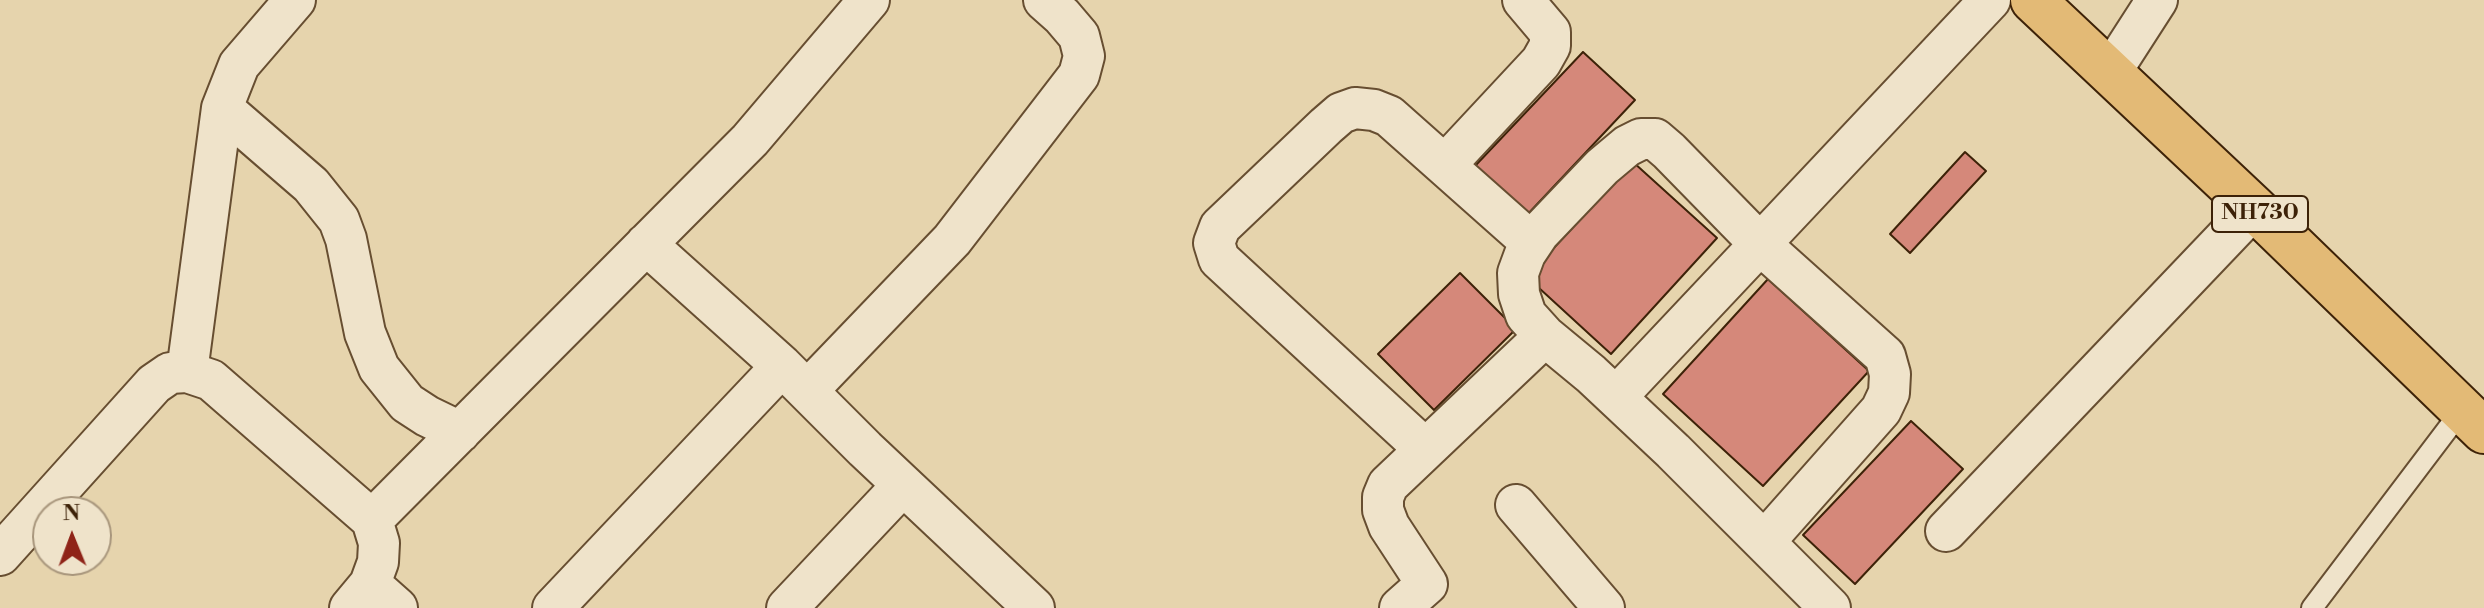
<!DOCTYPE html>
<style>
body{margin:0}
#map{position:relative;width:2484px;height:608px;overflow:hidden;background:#e6d4ad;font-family:"Libre Bodoni",serif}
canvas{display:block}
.north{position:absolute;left:32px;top:496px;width:80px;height:80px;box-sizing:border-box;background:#efe3ca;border:2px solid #a8967c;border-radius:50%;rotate:359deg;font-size:22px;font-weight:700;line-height:32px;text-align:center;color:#3d2208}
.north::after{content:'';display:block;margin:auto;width:28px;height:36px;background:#8f2418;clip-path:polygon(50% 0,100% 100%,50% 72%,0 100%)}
</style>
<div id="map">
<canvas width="2484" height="608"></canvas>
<div class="north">N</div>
</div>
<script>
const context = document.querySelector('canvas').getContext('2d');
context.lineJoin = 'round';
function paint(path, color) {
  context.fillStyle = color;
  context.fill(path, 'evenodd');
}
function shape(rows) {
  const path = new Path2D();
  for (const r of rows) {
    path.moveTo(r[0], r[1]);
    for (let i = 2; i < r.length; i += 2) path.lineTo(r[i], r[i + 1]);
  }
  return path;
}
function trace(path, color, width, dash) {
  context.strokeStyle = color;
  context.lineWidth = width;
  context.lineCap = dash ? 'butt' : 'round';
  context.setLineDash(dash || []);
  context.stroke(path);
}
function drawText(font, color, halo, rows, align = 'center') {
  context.font = font + ' "Libre Bodoni",serif';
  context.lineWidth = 8;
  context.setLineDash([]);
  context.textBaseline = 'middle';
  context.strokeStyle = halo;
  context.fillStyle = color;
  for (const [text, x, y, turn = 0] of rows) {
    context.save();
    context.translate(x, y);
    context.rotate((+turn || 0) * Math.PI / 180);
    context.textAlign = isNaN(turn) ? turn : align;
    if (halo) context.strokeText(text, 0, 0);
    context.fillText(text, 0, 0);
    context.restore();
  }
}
const building = shape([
 [1583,52,1635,100,1527,215,1475,166,1583,52],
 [1965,152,1986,171,1910,253,1890,234,1965,152],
 [1633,162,1717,238,1611,354,1527,277,1633,162],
 [1460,273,1516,329,1434,410,1378,354,1460,273],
 [1768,279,1869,371,1763,486,1663,394,1768,279],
 [1911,421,1963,469,1855,584,1803,535,1911,421]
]);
const service = shape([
 [2312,608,2462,410]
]);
const minor = shape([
 [2110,73,2157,0],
 [222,108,311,185,339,220,346,239,365,333,379,368,407,403,427,416,460,432],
 [1445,165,1541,62,1550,46,1550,32,1523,0],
 [646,244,782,366,865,449,1034,608],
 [187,372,222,108,239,65,295,0],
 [807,391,952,240,1079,75,1084,56,1079,36,1062,16,1044,0],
 [1616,397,1990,0],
 [1425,449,1219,259,1214,243,1220,227,1326,126,1341,113,1355,108,1374,110,1389,116,1532,243],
 [1516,505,1604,608],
 [372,520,750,140,869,0],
 [1946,531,2254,208],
 [1764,542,1881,410,1889,393,1890,374,1885,356,1760,244,1669,151,1655,139,1641,139,1627,146,1602,167,1539,233,1525,254,1518,273,1519,294,1526,315,1545,336,1591,374,1673,451,1830,608],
 [0,555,154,384,170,373,187,372,211,380,372,520,379,543,378,562,370,584,350,608],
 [370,584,397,608],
 [553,608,782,366],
 [787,608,903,485],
 [1400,608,1427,584,1389,526,1383,510,1383,497,1388,485,1545,336]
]);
const trunk = shape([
 [2033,0,2254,208,2484,431]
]);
const shields = [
 [2260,214,96]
];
const shieldNames = [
 ["NH730",2260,214]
];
paint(building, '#d5887a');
trace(building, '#3d2208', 2);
trace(service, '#674e31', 24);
trace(minor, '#674e31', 44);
trace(trunk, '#3d2208', 48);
trace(service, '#efe3ca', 20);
trace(minor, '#efe3ca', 40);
trace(trunk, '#e3ba76', 44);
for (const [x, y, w] of shields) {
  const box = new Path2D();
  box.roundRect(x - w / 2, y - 18, w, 36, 6);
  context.fillStyle = '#efe3ca';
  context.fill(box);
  trace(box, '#3d2208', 2);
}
drawText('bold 22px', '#3d2208', null, shieldNames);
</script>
